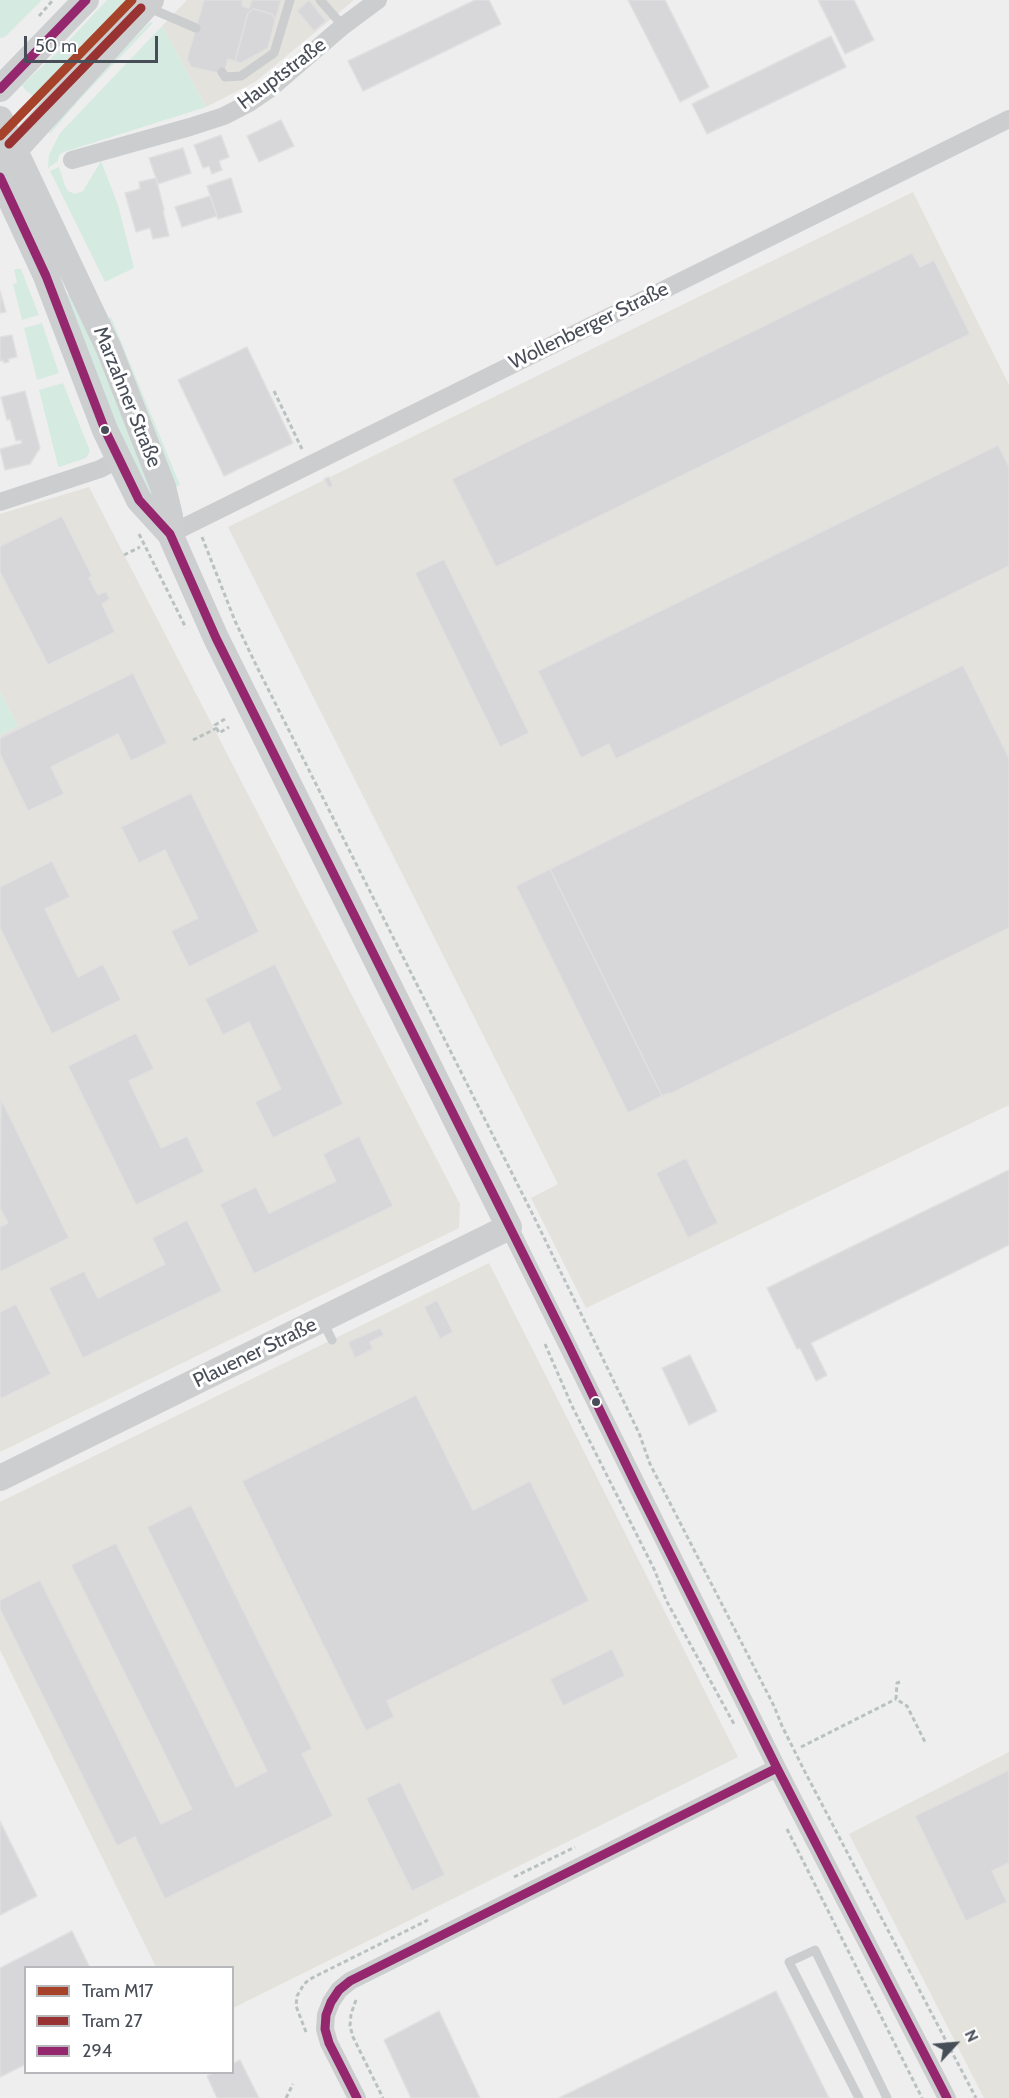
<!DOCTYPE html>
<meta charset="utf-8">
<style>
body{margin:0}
#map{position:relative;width:1009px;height:2098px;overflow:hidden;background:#efeeee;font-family:Cabin,sans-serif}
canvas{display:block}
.legend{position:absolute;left:24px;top:1966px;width:210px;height:108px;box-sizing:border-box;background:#fff;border:2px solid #b6b8bc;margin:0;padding:8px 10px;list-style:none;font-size:18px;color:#484e58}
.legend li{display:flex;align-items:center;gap:12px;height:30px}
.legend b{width:30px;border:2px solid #b6b8bc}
.north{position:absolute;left:925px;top:2014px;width:60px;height:60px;-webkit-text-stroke:4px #fff;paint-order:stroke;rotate:64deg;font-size:16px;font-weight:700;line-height:24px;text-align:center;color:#484e58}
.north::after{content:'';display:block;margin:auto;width:21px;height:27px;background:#484e58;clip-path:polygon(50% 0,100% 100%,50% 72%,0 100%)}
.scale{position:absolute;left:24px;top:36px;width:134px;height:27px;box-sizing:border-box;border:3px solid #484e58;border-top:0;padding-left:8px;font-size:18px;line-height:21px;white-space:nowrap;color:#484e58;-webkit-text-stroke:4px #fff;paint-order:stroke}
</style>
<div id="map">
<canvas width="1009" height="2098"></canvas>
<ul class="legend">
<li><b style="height:8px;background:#a6422a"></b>Tram M17</li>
<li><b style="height:8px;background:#933"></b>Tram 27</li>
<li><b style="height:8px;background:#95276e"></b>294</li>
</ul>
<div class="north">N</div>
<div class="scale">50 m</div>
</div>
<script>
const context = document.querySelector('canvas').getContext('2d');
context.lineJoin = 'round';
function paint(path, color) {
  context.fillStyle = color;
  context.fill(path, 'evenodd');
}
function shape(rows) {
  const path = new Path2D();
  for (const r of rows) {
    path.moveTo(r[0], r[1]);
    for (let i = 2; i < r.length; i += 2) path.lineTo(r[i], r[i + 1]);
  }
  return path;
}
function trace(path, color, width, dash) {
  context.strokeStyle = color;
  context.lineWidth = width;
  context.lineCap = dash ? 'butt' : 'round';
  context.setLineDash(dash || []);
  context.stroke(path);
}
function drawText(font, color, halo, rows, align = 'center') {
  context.font = font + ' Cabin,sans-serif';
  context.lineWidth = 6;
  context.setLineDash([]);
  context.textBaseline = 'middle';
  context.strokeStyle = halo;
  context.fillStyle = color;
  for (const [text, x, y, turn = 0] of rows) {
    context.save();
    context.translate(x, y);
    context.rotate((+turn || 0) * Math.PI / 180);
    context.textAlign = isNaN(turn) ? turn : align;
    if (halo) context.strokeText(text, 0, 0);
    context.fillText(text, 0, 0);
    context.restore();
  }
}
const commercial = shape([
 [187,0,354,0,255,82,206,107,162,26],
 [913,192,1009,385,1009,1105,586,1308,531,1198,558,1184,228,527],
 [89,487,460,1204,459,1228,0,1452,0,735,18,726,0,692,0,514],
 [489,1263,738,1757,233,2008,232,1968,156,1967,0,1650,0,1502],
 [1009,1752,1009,2098,984,2098,849,1834]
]);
const green = shape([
 [0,0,42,0,5,37,0,38],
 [107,0,141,0,37,113,33,105,38,100,25,90,22,85,61,49],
 [150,22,153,23,81,98,50,134,49,133,77,97],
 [162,26,206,107,64,152,59,155,58,161,48,168,49,155,60,133],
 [101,161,118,205,134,268,105,282,50,171,59,167,65,186,68,191,75,194,83,191],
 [14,269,21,269,39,315,22,320,13,284,17,283],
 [72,291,158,493,149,496,121,440,69,305,67,295],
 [111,317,180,485,176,487,107,319],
 [42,323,59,373,37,380,24,328],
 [63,383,90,451,86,458,59,467,58,466,39,390],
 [0,692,18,726,0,735]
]);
const building = shape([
 [204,0,242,0,242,6,249,8,252,0,281,0,275,21,272,14,254,9,248,13,235,61,228,59,225,70,218,73,191,67,187,59,204,0],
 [309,0,326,21,314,31,297,11,309,0],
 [475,0,489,0,501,24,363,91,348,61,475,0],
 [628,0,665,0,709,87,680,102,628,0],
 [818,0,854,0,874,40,845,54,818,0],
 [254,9,272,14,275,21,268,48,241,63,235,61,248,13,254,9],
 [831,36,846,67,707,134,692,104,831,36],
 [281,120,294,146,259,162,247,136,281,120],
 [221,135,229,157,219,161,222,170,212,174,209,166,203,168,194,145,221,135],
 [183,148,191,173,158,184,149,158,183,148],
 [156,178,164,210,163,211,169,236,153,239,150,228,136,232,125,193,140,189,139,182,156,178],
 [231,178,242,212,218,219,207,186,231,178],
 [210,196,217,216,182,227,175,207,210,196],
 [912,253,920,267,934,260,970,334,496,567,452,479,912,253],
 [0,291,6,312,0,313,0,291],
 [12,335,17,357,8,359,9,362,4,363,3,360,0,361,0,337,12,335],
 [247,347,293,443,224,476,178,380,247,347],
 [25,391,40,448,30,464,5,470,0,449,22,443,21,440,16,441,10,419,7,420,1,397,25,391],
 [998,445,1009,467,1009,566,616,759,609,744,581,758,538,671,998,445],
 [329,477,333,486,329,488,324,479,329,477],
 [62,516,92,576,89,578,98,595,106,591,110,599,102,604,115,632,48,665,0,572,0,546,62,516],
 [444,559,529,733,500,747,415,573,444,559],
 [963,665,1009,758,1009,928,670,1094,669,1093,662,1096,550,869,963,665],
 [133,673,167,743,131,761,118,734,51,767,64,794,28,811,0,754,0,738,133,673],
 [191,793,259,932,189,967,171,931,198,918,165,850,139,863,121,827,191,793],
 [52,861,70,897,45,909,78,977,103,964,121,1000,52,1034,0,928,0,887,52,861],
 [550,869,662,1096,628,1113,516,886,550,869],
 [275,964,343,1104,273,1138,255,1102,281,1089,249,1022,223,1035,205,999,275,964],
 [136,1033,154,1069,129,1081,161,1148,187,1136,204,1172,136,1205,68,1066,136,1033],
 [1,1099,69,1238,0,1272,0,1227,8,1223,0,1208,1,1099],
 [359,1136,393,1206,254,1274,220,1204,256,1187,269,1213,336,1181,323,1154,359,1136],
 [686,1158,718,1223,688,1238,656,1173,686,1158],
 [1009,1170,1009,1245,811,1343,827,1375,816,1381,800,1348,797,1349,767,1288,1009,1170],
 [187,1220,222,1291,83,1358,49,1288,84,1271,98,1298,165,1264,152,1238,187,1220],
 [437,1300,453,1332,440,1339,424,1307,437,1300],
 [16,1304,51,1374,0,1399,0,1312,16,1304],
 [380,1328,384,1335,370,1342,373,1349,355,1358,348,1342,380,1328],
 [690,1355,717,1411,689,1425,662,1368,690,1355],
 [416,1395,473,1510,530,1481,589,1601,387,1701,394,1717,366,1731,242,1481,416,1395],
 [191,1505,312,1749,302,1754,333,1816,165,1899,135,1837,117,1846,0,1609,0,1600,40,1580,161,1824,192,1809,71,1565,116,1543,236,1787,267,1771,147,1527,191,1505],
 [612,1649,625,1676,563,1706,550,1679,612,1649],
 [1009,1770,1009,1863,992,1871,1007,1902,966,1921,915,1816,1009,1770],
 [400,1782,445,1875,412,1891,366,1798,400,1782],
 [0,1821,37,1896,0,1915,0,1821],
 [72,1931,90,1968,26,1968,26,2064,0,2077,0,1968,72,1931],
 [776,1991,829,2098,559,2098,776,1991],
 [439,2011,480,2098,411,2098,384,2040,439,2011],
 [240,2060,259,2098,217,2098,207,2076,215,2072,232,2072,232,2064,240,2060]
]);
const path = shape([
 [39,16,53,0],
 [274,391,302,449],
 [139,534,186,628],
 [202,537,235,621,257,667,533,1215,639,1433,650,1464,774,1706,782,1726,805,1772,976,2098],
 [124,555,140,547],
 [225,719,215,725,219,733,229,727],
 [193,740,217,728],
 [545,1344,572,1406,655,1571,666,1600,734,1724],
 [900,1682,897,1683,896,1699,907,1706,926,1744],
 [801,1747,896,1699],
 [787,1829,922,2098],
 [514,1877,575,1847],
 [356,2000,351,2014,350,2026,353,2037,383,2098],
 [306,2032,296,2006,297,1996,304,1984,310,1979,428,1920],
 [286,2098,293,2084]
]);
const lane = shape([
 [320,0,343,26],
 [147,7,196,28],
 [222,72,225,77,241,76,274,53,290,0],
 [322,1320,332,1340],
 [859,2098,789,1962,815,1950,887,2098]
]);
const street = shape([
 [72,160,190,127,224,116,249,103,271,88,343,26,378,0],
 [0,502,100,469,119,459],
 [170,534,1009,119],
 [509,1227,777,1768,947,2098],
 [357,2098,329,2043,325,2029,326,2015,331,2002,339,1990,350,1981,777,1768]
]);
const secondary = shape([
 [0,89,86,0],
 [0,119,109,349,163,487,170,516,170,534],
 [4,162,151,0],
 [0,177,46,276,105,430,119,459,139,500,170,534,216,638,509,1227,0,1478]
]);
const bus1 = shape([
 [0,89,86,0],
 [0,177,46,276,105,430,139,500,170,534,216,638,568,1344,636,1485,777,1768,947,2098],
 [357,2098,329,2043,325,2029,326,2015,331,2002,339,1990,350,1981,777,1768]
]);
const tram1 = shape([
 [0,136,132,0]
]);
const tram2 = shape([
 [9,144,141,8]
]);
const markers = [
 [105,430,5,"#484e58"],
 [596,1402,5,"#484e58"]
];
const streetNames = [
 ["Hauptstraße",282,74,-37],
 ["Wollenberger Straße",589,326,-26],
 ["Marzahner Straße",127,397,68],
 ["Plauener Straße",255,1353,-26]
];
paint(commercial, '#e3e2dc');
paint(green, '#d5ebe1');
paint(building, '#d7d6d8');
trace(building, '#e0e0e1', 1.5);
trace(path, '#b9c2c1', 3, [4.5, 3]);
trace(lane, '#cbcdcf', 9);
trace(street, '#cbcdcf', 18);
trace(secondary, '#ccced0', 26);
trace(bus1, '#95276e', 9);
trace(tram1, '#a6422a', 9);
trace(tram2, '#933', 9);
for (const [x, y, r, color] of markers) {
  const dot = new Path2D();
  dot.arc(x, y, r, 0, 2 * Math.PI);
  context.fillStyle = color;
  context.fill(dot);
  trace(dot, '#fff', 2);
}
drawText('20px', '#484e58', '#fff', streetNames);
</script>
